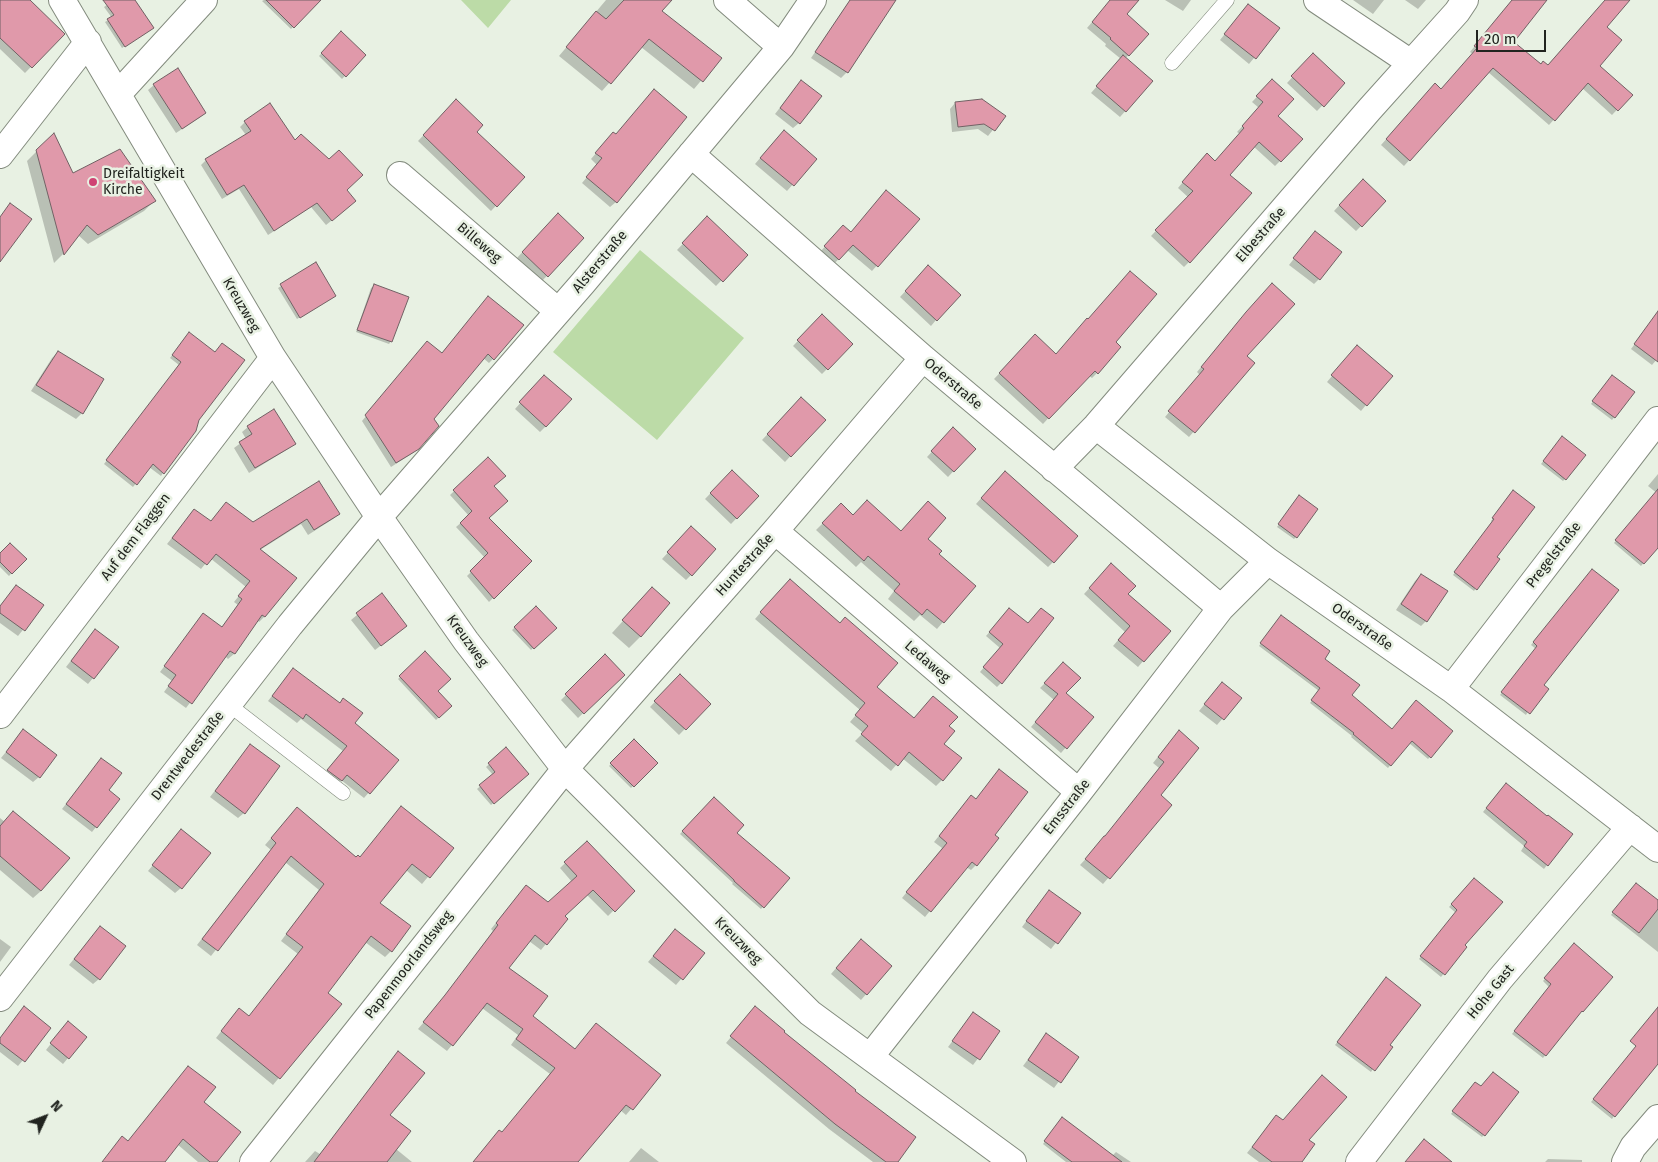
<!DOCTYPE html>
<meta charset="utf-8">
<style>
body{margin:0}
#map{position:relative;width:1658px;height:1162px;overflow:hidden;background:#e8f1e3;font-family:"Fira Sans",sans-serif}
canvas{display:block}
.north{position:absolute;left:20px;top:1092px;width:50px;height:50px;-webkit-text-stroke:4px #e8f1e3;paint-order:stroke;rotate:47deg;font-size:14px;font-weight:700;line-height:20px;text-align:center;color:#21241f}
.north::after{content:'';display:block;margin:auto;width:18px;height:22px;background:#21241f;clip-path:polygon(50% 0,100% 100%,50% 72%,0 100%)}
.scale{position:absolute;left:1476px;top:30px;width:70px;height:22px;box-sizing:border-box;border:2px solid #21241f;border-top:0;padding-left:6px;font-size:15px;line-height:18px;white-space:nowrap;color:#21241f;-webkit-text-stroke:4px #e8f1e3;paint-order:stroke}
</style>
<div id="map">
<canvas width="1658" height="1162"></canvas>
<div class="north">N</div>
<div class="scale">20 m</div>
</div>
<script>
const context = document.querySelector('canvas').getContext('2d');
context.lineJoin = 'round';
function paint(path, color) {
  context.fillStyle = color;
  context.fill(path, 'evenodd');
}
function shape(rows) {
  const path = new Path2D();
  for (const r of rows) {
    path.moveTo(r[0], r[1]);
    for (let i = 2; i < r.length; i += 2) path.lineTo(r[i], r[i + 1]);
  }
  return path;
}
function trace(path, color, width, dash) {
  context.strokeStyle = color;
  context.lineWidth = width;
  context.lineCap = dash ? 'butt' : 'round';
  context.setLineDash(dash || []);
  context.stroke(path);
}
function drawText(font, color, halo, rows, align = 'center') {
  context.font = font + ' "Fira Sans",sans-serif';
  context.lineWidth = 5;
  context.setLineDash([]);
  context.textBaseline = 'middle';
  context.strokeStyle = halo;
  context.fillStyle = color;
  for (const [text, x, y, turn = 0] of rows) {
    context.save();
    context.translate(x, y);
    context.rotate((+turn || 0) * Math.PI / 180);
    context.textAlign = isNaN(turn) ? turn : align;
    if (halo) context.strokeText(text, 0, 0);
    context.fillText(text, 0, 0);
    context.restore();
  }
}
const green = shape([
 [461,0,511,0,488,28],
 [640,250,744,338,657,440,553,352]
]);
const shadow = shape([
 [0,0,28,0,63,34,25,73,0,49],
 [114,0,134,0,150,30,122,48,105,22,112,18,104,7],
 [264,0,320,0,291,29,262,1],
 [606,0,670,0,660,12,720,58,694,89,641,47,602,91,559,56],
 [850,0,895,0,847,72,841,78,811,58],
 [1111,0,1137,0,1125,15,1147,34,1125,59,1152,81,1120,117,1091,93,1121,59,1105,46,1106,44,1087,28],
 [1165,0,1191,0,1183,11],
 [1353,0,1384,0,1373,14],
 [1405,0,1426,0,1418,9],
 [1512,0,1544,0,1512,42,1541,65,1547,66,1606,0,1628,0,1605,27,1598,66,1631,95,1612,115,1582,88,1549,125,1488,72,1404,166,1381,145,1430,90,1441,90,1473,54,1470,52],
 [1243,11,1278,29,1249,64,1220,40],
 [341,33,365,55,342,79,319,56],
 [1313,55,1344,83,1317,111,1287,83],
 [154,85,205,113,199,118,176,133,148,90],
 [1267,86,1276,116,1280,161,1275,166,1253,146,1229,175,1210,241,1184,267,1151,236,1188,197,1178,188,1201,160,1215,162,1240,134,1237,132,1259,108,1252,102],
 [796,87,799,123,793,128,775,114],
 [456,101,475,132,523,177,491,211,418,141],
 [955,103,1004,116,988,136,978,129,952,132,950,109],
 [245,122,295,142,346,190,350,206,326,225,311,207,268,235,239,189,222,199,201,165,206,160,246,135,240,127],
 [53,135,73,175,154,201,144,211,88,244,78,235,63,254,54,263,27,161],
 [616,136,616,202,610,207,582,183,597,165,591,159,608,139],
 [778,137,815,159,787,191,755,164],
 [1357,186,1361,226,1356,231,1334,211],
 [707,218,746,255,716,286,677,250],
 [918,219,872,271,847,250,834,264,820,252,839,231,850,233],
 [552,220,583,238,542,281,517,258],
 [1310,238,1319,279,1314,284,1289,265],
 [316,264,332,298,297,319,278,288],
 [923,272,936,320,931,326,900,297],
 [374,286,391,341,389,344,356,332,371,288],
 [484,302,493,359,489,363,483,358,433,419,418,448,413,453,391,467,362,421,423,347,441,354],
 [1658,315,1658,358,1652,365,1631,349,1648,326],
 [822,316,852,344,822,374,793,346],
 [1241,318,1246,356,1253,363,1189,437,1165,417,1200,375,1197,372],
 [186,336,198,419,163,473,161,476,149,467,133,487,104,464,179,365,170,358],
 [1035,336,1056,355,1114,343,1097,373,1092,378,1088,375,1043,424,994,379],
 [58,352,102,380,82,413,76,419,31,391,52,358],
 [1351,353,1366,405,1361,411,1327,382],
 [1610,379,1633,392,1612,420,1591,404],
 [539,382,546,426,540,432,515,409],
 [801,399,824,420,785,462,762,440],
 [248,427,294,443,288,449,249,473,234,448,246,439,242,432],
 [953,429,974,449,948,477,927,457],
 [1560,440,1565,479,1563,481,1541,464],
 [488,459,493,486,487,519,530,561,489,602,467,576,485,558,456,527,469,516,450,495],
 [732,471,758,496,731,524,705,499],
 [1658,474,1658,494,1648,486],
 [999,478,1053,562,1048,567,976,504],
 [1510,494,1496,557,1474,591,1453,575,1492,522,1491,521],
 [1297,499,1296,537,1294,539,1277,527],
 [226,503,253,524,339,514,333,519,308,535,301,524,260,550,264,617,259,622,257,620,234,654,228,659,225,656,186,708,164,692,172,681,160,672,203,615,221,628,238,605,234,602,246,587,210,558,201,569,167,544,194,510,210,522],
 [841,505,853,516,926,539,937,554,943,622,937,629,920,615,914,621,888,599,894,591,861,562,856,567,816,530],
 [1638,514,1658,527,1658,546,1641,566,1614,543],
 [686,533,691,575,686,580,662,559],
 [0,555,25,559,9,576,0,567],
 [1106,570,1127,594,1169,631,1138,667,1113,646,1125,632,1084,594],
 [1590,573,1542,685,1526,715,1500,695,1536,649,1531,645],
 [1421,575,1426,621,1421,626,1396,610,1415,581],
 [16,586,42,606,18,636,0,623,0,606],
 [783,587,876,687,943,744,942,780,936,786,902,758,891,771,855,741,863,733,850,722,860,710,755,619],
 [381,595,400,631,375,650,351,620],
 [641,601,641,636,629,648,612,633],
 [536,608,555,627,531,650,512,630],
 [1005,614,1001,683,997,687,980,672,1000,648,986,636],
 [1279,619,1323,659,1350,695,1392,730,1413,704,1430,757,1428,759,1409,743,1388,768,1351,737,1352,736,1310,703,1319,691,1259,646],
 [90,636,93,678,88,684,66,667],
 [425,653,436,691,450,706,436,720,398,679],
 [605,656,624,675,578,718,561,700],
 [1064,664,1065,694,1092,717,1061,753,1031,727,1054,700,1040,688],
 [288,675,353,724,397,760,364,798,341,780,336,785,323,775,343,751,301,719,297,723,268,701],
 [680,675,709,704,679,735,650,707],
 [1217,689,1240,698,1217,725,1199,711],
 [18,737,39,777,33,782,1,758],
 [1173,738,1159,796,1171,805,1103,884,1080,865,1105,838,1159,768,1153,763],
 [634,741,656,763,631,788,609,766],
 [250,745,244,813,238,818,210,797],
 [506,749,527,774,491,805,477,789,493,775,486,767],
 [97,764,96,827,92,832,62,809],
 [1502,788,1547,865,1544,869,1521,851,1524,846,1483,812],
 [714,798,735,833,788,878,761,909,732,884,733,883,680,834],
 [966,802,994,835,976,865,971,870,966,867,925,917,902,898,942,848,934,842],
 [291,815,356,859,452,848,422,884,406,870,378,904,391,951,385,957,365,942,326,993,340,1004,273,1085,216,1038,233,1016,249,1017,298,954,281,941,319,890,285,862,211,956,197,945,271,850,265,845],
 [0,818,5,822,41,891,33,898,0,870],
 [176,837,181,888,175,893,148,871],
 [587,842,633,891,608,916,586,894,563,916,566,919,541,950,529,941,508,968,531,1017,575,1050,659,1076,626,1115,620,1110,577,1162,473,1162,502,1133,550,1074,511,1045,518,1035,482,1008,447,1051,418,1029,440,1003,493,931,491,929,521,892,548,904,572,882,560,868],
 [1474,880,1463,945,1466,947,1441,977,1419,959,1456,913,1449,907],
 [1634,887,1658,902,1658,952,1611,915],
 [1044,897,1079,913,1051,949,1022,927],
 [675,930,703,953,676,985,648,962],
 [95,933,99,979,93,984,69,965],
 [0,939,11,947,0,962],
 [1574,945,1582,1011,1579,1013,1543,1058,1512,1034,1549,987,1543,981],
 [855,946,891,966,861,1000,831,974],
 [1384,981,1388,1045,1371,1072,1335,1045],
 [750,1014,783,1032,896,1162,873,1162,829,1129,726,1043],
 [973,1014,998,1032,973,1065,948,1047],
 [50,1028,18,1066,0,1052,0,1040],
 [63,1028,68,1058,63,1064,46,1050],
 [1046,1035,1077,1057,1054,1088,1023,1066],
 [393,1058,389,1116,396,1149,412,1162,305,1162,315,1151,320,1154],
 [1609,1081,1614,1116,1612,1119,1591,1102],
 [1473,1086,1484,1135,1482,1137,1451,1114],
 [202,1102,215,1162,198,1162,177,1144,163,1162,104,1162,128,1142],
 [1273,1120,1301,1162,1259,1162,1247,1153],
 [1060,1121,1112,1156,1116,1152,1131,1162,1066,1162,1043,1144],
 [641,1148,659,1162,629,1162],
 [1548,1159,1582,1160,1582,1162,1545,1162]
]);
const building = shape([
 [0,0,30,0,65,34,32,68,0,38,0,0],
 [103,0,135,0,154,28,125,47,107,19,114,15,103,0],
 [266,0,321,0,294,28,266,0],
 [624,0,672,0,662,11,722,58,703,82,649,39,611,84,566,47,596,11,606,19,624,0],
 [850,0,896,0,848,73,815,52,850,0],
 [1110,0,1139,0,1127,14,1149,34,1129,56,1110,39,1111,38,1092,22,1110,0],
 [1512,0,1547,0,1514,42,1541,64,1543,61,1548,65,1605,0,1630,0,1607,27,1622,40,1600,66,1633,95,1618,111,1588,83,1555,121,1493,68,1410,161,1386,139,1435,83,1441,89,1477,48,1474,46,1512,0],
 [1248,4,1280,28,1256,59,1224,34,1248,4],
 [341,31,366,55,346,77,321,53,341,31],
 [1313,53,1345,83,1324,107,1291,76,1313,53],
 [1123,55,1153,81,1126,112,1096,86,1123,55],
 [178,68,206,113,182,129,153,84,178,68],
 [1272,79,1294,99,1278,116,1303,139,1281,162,1259,142,1230,175,1252,193,1190,263,1155,230,1193,191,1182,182,1207,153,1215,161,1244,128,1242,126,1263,102,1256,96,1272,79],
 [801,80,822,96,800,124,780,108,801,80],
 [654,89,687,117,617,203,586,177,602,158,595,153,613,132,616,134,654,89],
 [456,99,483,125,477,132,525,177,497,207,423,135,456,99],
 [982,99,1006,116,995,131,984,124,958,127,955,102,982,99],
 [270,103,295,140,301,134,329,159,339,150,363,175,347,190,356,201,332,221,317,203,274,231,244,185,227,195,205,159,251,131,244,121,270,103],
 [784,130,817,159,794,186,760,158,784,130],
 [54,133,73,173,120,149,156,201,98,235,87,225,64,255,36,150,54,133],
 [1363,179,1386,201,1362,227,1339,205,1363,179],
 [886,190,920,219,878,267,853,245,839,260,824,246,843,225,851,232,886,190],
 [10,203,32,219,0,262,0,217,10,203],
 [558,213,584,238,548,277,522,252,558,213],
 [707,216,748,255,723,282,682,243,707,216],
 [1315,231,1342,252,1320,280,1293,258,1315,231],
 [316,262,336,296,300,318,280,284,316,262],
 [928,265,961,295,937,321,905,291,928,265],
 [1130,271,1157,294,1116,342,1121,347,1098,374,1095,371,1049,419,999,373,1035,334,1056,354,1087,318,1088,319,1130,271],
 [1272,283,1295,304,1247,356,1255,363,1195,433,1168,411,1204,369,1201,367,1246,312,1272,283],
 [374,284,409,297,392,342,357,330,374,284],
 [488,296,524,325,494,360,488,354,434,419,439,426,419,449,396,463,365,415,427,341,442,353,488,296],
 [1658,311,1658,362,1634,344,1658,311],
 [822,314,853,344,828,370,797,340,822,314],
 [189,332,215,352,222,343,245,360,199,420,196,431,164,474,153,464,137,485,106,460,181,362,172,355,189,332],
 [1357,345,1393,376,1367,406,1331,375,1357,345],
 [58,351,104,379,83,414,36,385,58,351],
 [544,375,572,399,546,427,519,402,544,375],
 [1612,375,1635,392,1615,418,1592,401,1612,375],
 [801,397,826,420,791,457,767,434,801,397],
 [274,409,296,444,255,468,239,442,252,434,247,426,274,409],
 [953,427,976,449,954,472,931,451,953,427],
 [1562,436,1586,455,1566,480,1543,461,1562,436],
 [488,457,506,476,494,486,508,501,489,518,532,561,494,599,470,571,488,553,460,523,472,511,453,490,488,457],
 [732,470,759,496,737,519,710,493,732,470],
 [1005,471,1078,536,1054,563,981,498,1005,471],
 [319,481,340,514,314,530,307,519,260,549,297,578,265,617,262,615,235,654,230,651,192,704,168,686,176,675,164,666,203,613,222,627,242,599,238,596,250,581,216,554,207,565,172,538,194,509,211,521,226,502,253,522,319,481],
 [1658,489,1658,548,1644,564,1615,540,1658,489],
 [1513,490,1535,507,1497,557,1500,559,1477,590,1454,572,1494,519,1492,518,1513,490],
 [1299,495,1318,509,1297,538,1278,524,1299,495],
 [867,500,901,531,928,501,946,518,928,539,942,551,939,554,976,586,944,623,927,609,922,615,894,591,900,584,868,556,864,561,822,523,841,503,853,515,867,500],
 [691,526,716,549,692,576,667,552,691,526],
 [10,543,27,559,12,574,0,562,0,553,10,543],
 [1111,563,1136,586,1128,594,1171,631,1144,662,1118,640,1130,626,1089,588,1111,563],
 [1592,569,1619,590,1544,685,1549,689,1530,714,1501,692,1537,646,1533,642,1592,569],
 [1421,574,1448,591,1427,622,1401,604,1421,574],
 [790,579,840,623,845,617,898,663,877,687,914,718,933,696,958,717,949,726,955,731,944,744,962,758,943,781,909,752,898,766,861,734,868,726,855,715,865,703,760,612,790,579],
 [16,585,44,605,25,631,0,613,0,606,16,585],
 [652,587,670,603,641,637,622,620,652,587],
 [382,593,407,626,381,646,356,613,382,593],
 [536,606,557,628,534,649,514,627,536,606],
 [1009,608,1028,623,1041,608,1054,618,1002,684,983,667,1003,644,989,632,1009,608],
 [1281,615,1330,651,1325,659,1360,685,1352,695,1392,729,1416,700,1453,731,1431,758,1412,741,1391,766,1353,734,1354,733,1311,700,1320,688,1260,643,1281,615],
 [95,629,119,647,94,679,71,661,95,629],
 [425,651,451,679,438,691,452,706,439,718,399,676,425,651],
 [605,654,625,675,584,714,565,694,605,654],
 [1063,662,1081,678,1066,693,1094,717,1067,749,1035,722,1058,694,1044,683,1063,662],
 [293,668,340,703,343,698,363,713,355,723,399,760,370,794,347,775,342,781,327,770,347,746,306,714,303,719,272,696,293,668],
 [680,674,711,704,686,730,654,701,680,674],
 [1222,682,1242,698,1224,720,1204,704,1222,682],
 [23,729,57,755,40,778,6,752,23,729],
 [1179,730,1199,748,1161,795,1172,805,1110,879,1085,859,1104,836,1105,836,1164,762,1158,757,1179,730],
 [634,739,658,763,634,787,610,763,634,739],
 [250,744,280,766,245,814,215,791,250,744],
 [506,747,529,774,494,804,479,785,495,772,488,763,506,747],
 [101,758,122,773,109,790,120,799,97,828,66,804,101,758],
 [999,769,1028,792,995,835,999,838,977,866,972,862,931,912,906,892,947,843,939,836,971,795,976,799,999,769],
 [1506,783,1547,816,1548,815,1573,834,1548,866,1524,846,1527,842,1486,808,1506,783],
 [714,797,744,825,737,833,790,878,764,908,734,881,734,880,682,831,714,797],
 [401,806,454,848,430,878,412,864,380,903,411,926,392,952,371,936,328,993,342,1004,280,1079,221,1031,239,1008,249,1016,303,947,286,934,324,884,291,856,218,951,202,939,276,843,271,838,297,807,356,857,358,855,360,857,401,806],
 [13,811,70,858,41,891,0,856,0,826,13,811],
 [181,829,211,853,182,889,152,865,181,829],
 [587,841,635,891,615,912,593,890,565,916,568,919,547,945,535,935,509,968,548,996,533,1016,575,1049,596,1023,661,1075,633,1110,626,1105,578,1162,473,1162,499,1130,502,1132,555,1068,516,1039,523,1029,487,1003,453,1046,423,1022,445,995,498,925,496,923,526,885,548,902,577,876,564,862,587,841],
 [1474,878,1503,902,1465,945,1467,947,1445,975,1420,956,1457,910,1451,904,1474,878],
 [1636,883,1658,900,1658,909,1639,933,1612,912,1636,883],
 [1049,890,1081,913,1058,944,1026,921,1049,890],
 [100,926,126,946,100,980,74,959,100,926],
 [675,929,705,953,683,980,653,956,675,929],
 [861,939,892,966,867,995,836,968,861,939],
 [1574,943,1613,977,1583,1012,1582,1011,1546,1056,1514,1031,1551,984,1544,978,1574,943],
 [1386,977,1421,1005,1390,1045,1393,1047,1375,1071,1337,1042,1386,977],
 [24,1006,51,1028,25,1062,0,1043,0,1038,24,1006],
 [755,1006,785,1031,784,1032,856,1090,855,1091,916,1137,898,1162,886,1162,835,1124,730,1036,755,1006],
 [1658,1007,1658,1064,1615,1117,1593,1099,1636,1046,1630,1041,1658,1007],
 [973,1012,1000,1031,980,1060,952,1041,973,1012],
 [68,1021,87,1037,69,1059,50,1043,68,1021],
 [1046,1033,1079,1057,1061,1083,1028,1060,1046,1033],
 [398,1051,425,1073,390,1115,411,1131,387,1162,314,1162,398,1051],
 [188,1066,216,1087,204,1102,241,1132,217,1162,210,1162,183,1139,165,1162,102,1162,122,1136,128,1141,188,1066],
 [1493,1072,1519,1092,1485,1136,1452,1111,1475,1082,1481,1086,1493,1072],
 [1322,1075,1347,1097,1309,1140,1315,1144,1302,1162,1272,1162,1252,1147,1276,1115,1283,1120,1322,1075],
 [1062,1117,1122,1162,1072,1162,1044,1141,1062,1117],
 [1424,1139,1452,1162,1405,1162,1424,1139]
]);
const service = shape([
 [1172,63,1227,0],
 [228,704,343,793]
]);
const minor = shape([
 [62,0,273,358,379,517,466,641,565,769,810,1013,1013,1162],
 [727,0,781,47],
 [1317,0,1411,63],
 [118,94,204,0],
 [691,154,923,358,1221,608],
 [0,155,88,42],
 [400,175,558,311],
 [1096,426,1268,561,1451,689,1658,849],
 [1054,469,1096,426,1369,110,1457,12,1465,0],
 [775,531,1079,792],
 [1451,689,1658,420],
 [0,715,273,358],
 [0,998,290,625,379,517,583,283,781,47,813,0],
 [870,1057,1079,792,1221,608,1268,561],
 [253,1162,565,769,775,531,923,358],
 [1359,1162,1500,979,1630,827],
 [1625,1162,1633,1147,1658,1118]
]);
const markers = [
 [93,182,5,"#cf4373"]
];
const poiNames = [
 ["Dreifaltigkeit",103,174],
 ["Kirche",103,190]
];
const streetNames = [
 ["Elbestraße",1261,235,-49],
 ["Billeweg",479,243,41],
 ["Alsterstraße",600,262,-50],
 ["Kreuzweg",241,305,60],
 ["Oderstraße",953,384,40],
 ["Auf dem Flaggen",136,537,-53],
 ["Pregelstraße",1554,555,-52],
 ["Huntestraße",745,565,-48],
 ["Oderstraße",1362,627,35],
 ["Kreuzweg",467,641,54],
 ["Ledaweg",927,662,41],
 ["Drentwedestraße",188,756,-52],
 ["Emsstraße",1067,807,-52],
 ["Kreuzweg",738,941,45],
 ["Papenmoorlandsweg",409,965,-52],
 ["Hohe Gast",1491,992,-51]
];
paint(green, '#bcdba7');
paint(shadow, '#0003');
paint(building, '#e099aa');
trace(building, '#716164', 1);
trace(service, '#838b7e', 15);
trace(minor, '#838b7e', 28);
trace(service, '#fff', 14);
trace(minor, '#fff', 26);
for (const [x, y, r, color] of markers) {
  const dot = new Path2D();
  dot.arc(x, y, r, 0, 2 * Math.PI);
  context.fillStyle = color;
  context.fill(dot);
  trace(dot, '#e8f1e3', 2);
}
drawText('14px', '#21241f', '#e8f1e3', poiNames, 'left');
drawText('14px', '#21241f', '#e8f1e3', streetNames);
</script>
